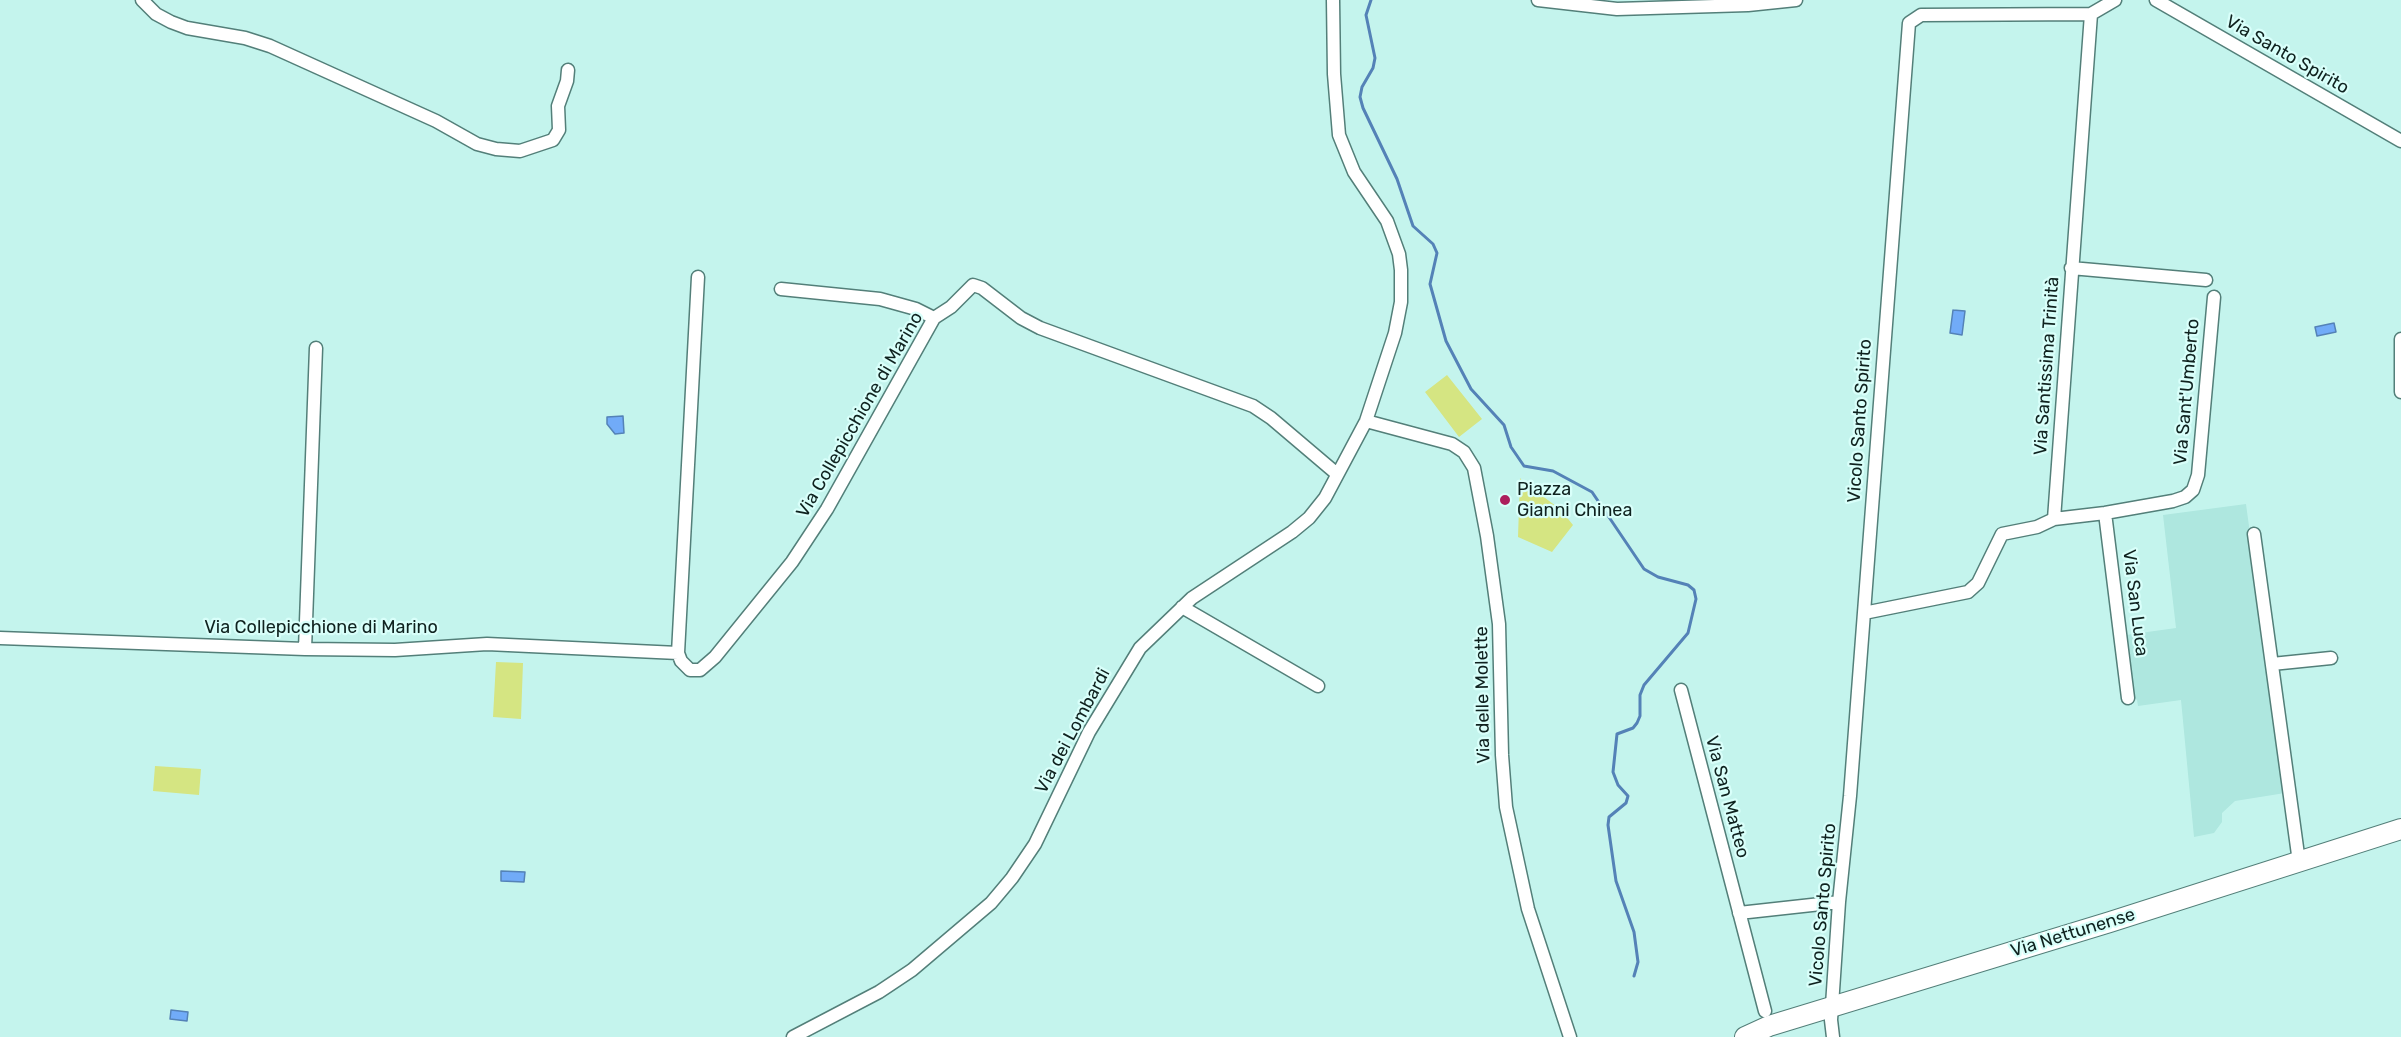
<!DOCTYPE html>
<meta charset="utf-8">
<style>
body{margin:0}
canvas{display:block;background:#c4f4ed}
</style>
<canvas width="2401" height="1037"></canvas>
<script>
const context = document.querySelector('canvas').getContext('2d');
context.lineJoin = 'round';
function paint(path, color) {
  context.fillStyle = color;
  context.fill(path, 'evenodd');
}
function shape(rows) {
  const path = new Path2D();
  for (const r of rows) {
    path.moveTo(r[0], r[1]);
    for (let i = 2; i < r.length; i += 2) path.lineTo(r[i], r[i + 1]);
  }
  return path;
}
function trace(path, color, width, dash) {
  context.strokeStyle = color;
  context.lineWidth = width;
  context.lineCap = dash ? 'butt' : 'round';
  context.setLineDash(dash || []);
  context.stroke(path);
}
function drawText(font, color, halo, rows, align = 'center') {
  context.font = font + ' Rubik,sans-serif';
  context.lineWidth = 4.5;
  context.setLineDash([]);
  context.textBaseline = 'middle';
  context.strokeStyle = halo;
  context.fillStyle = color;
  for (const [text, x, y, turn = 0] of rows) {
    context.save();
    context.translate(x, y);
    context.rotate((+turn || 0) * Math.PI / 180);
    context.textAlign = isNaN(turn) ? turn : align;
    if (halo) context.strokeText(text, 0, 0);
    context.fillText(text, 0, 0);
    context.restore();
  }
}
const built = shape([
 [2246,504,2285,793,2235,801,2222,813,2222,822,2214,833,2194,837,2181,700,2138,706,2137,700,2132,696,2126,635,2176,628,2163,515]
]);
const green = shape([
 [1447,375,1482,419,1459,437,1425,392],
 [1520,478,1527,487,1535,487,1537,492,1560,509,1573,525,1552,552,1518,537],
 [496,662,523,663,521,719,493,717],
 [155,766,201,769,199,795,153,791]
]);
const water = shape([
 [1953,310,1965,311,1962,335,1950,333,1953,310],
 [2334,323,2336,332,2317,336,2315,327,2334,323],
 [623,416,624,433,615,434,607,424,607,417,623,416],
 [501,871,525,872,524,882,501,881,501,871],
 [171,1010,188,1012,187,1021,170,1019,171,1010]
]);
const stream = shape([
 [1371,0,1366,15,1375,58,1373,68,1362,87,1360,97,1363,108,1397,179,1413,226,1433,244,1437,253,1430,284,1446,341,1471,389,1504,425,1511,447,1524,466,1553,471,1592,492,1644,569,1658,577,1688,585,1694,590,1696,599,1688,633,1644,685,1640,695,1640,716,1637,723,1633,728,1617,734,1613,772,1618,785,1628,796,1626,803,1609,817,1608,825,1616,881,1634,932,1638,962,1634,976]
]);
const minor = shape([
 [142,0,156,14,171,22,187,28,245,38,270,46,436,121,477,144,496,149,520,151,553,140,559,130,558,106,567,81,568,70],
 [1538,0,1617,9,1748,5,1796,0],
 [2156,0,2401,141],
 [2071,268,2206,280],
 [698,277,678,653,681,661,690,670,700,670,715,657,792,562,827,509,934,318,951,307,973,285,982,288,1021,318,1040,328,1253,406,1271,418,1337,474],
 [781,289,880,299,916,309,934,318],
 [2401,339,2401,392],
 [1366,421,1452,444,1464,452,1474,468,1487,536,1499,624,1502,755,1506,807,1528,909,1570,1037],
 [2105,513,2128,698],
 [2054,519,2105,513,2173,501,2185,497,2193,490,2198,475,2214,297],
 [2254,534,2299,862],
 [1182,607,1318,686],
 [1864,613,1968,592,1978,583,2002,534,2037,527,2054,519,2091,14,2115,0],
 [0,638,305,649,395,650,487,644,678,653],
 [305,649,316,348],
 [2272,664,2331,658],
 [1681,690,1765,1011],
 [1739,913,1839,902],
 [793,1037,879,992,912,970,991,903,1012,878,1035,844,1089,732,1140,648,1192,598,1292,532,1309,518,1325,498,1366,421,1395,333,1401,302,1401,270,1399,254,1387,221,1354,172,1339,135,1334,74,1333,0],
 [1833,1037,1831,1020,1839,902,1850,796,1909,23,1921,15,2091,14]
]);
const primary = shape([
 [1745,1037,1769,1026,2110,922,2401,829]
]);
const markers = [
 [1505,500,6,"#ac1f5d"]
];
const streetNames = [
 ["Via Santo Spirito",2287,55,30],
 ["Via Santissima Trinità",2047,366,-86],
 ["Via Sant'Umberto",2187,392,-85],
 ["Via Collepicchione di Marino",860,415,-60],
 ["Vicolo Santo Spirito",1860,421,-86],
 ["Via San Luca",2135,603,83],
 ["Via Collepicchione di Marino",321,628],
 ["Via delle Molette",1483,695,-91],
 ["Via dei Lombardi",1073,731,-62],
 ["Via San Matteo",1727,797,75],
 ["Vicolo Santo Spirito",1823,905,-85],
 ["Via Nettunense",2073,933,-17]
];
const poiNames = [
 ["Piazza",1517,490],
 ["Gianni Chinea",1517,511]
];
paint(built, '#aee7df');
paint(green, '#d5e582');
paint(water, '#71abf8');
trace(water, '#5482b7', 1.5);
trace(stream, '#5482b7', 3);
trace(minor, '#537f79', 15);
trace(primary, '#537f79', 22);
trace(minor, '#fff', 12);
trace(primary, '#fff', 20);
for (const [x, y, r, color] of markers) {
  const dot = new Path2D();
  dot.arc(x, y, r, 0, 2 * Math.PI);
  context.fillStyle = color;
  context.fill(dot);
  trace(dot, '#d9fffa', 2);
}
drawText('18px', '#0f221f', '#d9fffa', streetNames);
drawText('18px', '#0f221f', '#d9fffa', poiNames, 'left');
</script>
